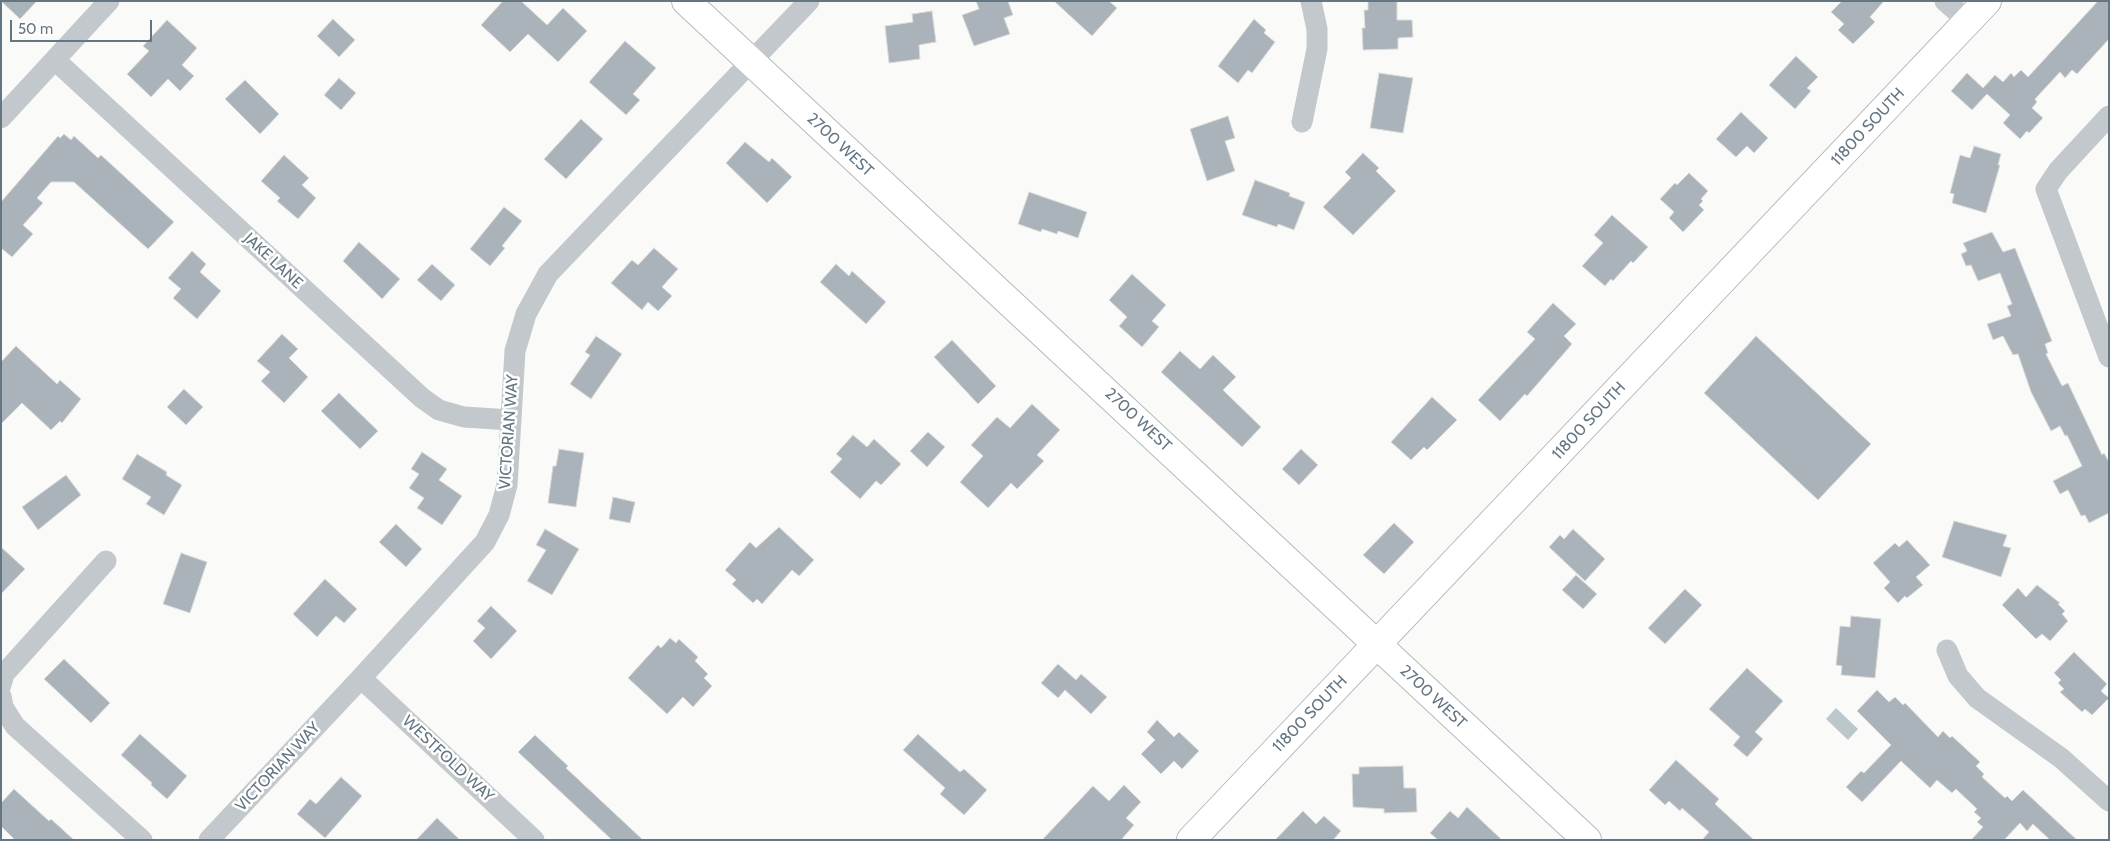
<!DOCTYPE html>
<style>
body{margin:0}
#map{position:relative;width:2110px;height:841px;overflow:hidden;background:#fafaf8;font-family:Cabin,sans-serif}
canvas{display:block}
.frame{position:absolute;inset:0;border:2px solid #657683;pointer-events:none}
.scale{position:absolute;left:10px;top:20px;width:142px;height:22px;box-sizing:border-box;border:2px solid #657683;border-top:0;padding-left:6px;font-size:15px;line-height:18px;white-space:nowrap;color:#657683;-webkit-text-stroke:4px #fff;paint-order:stroke}
</style>
<div id="map">
<canvas width="2110" height="841"></canvas>
<div class="frame"></div>
<div class="scale">50 m</div>
</div>
<script>
const context = document.querySelector('canvas').getContext('2d');
context.lineJoin = 'round';
function paint(path, color) {
  context.fillStyle = color;
  context.fill(path, 'evenodd');
}
function shape(rows) {
  const path = new Path2D();
  for (const r of rows) {
    path.moveTo(r[0], r[1]);
    for (let i = 2; i < r.length; i += 2) path.lineTo(r[i], r[i + 1]);
  }
  return path;
}
function trace(path, color, width, dash) {
  context.strokeStyle = color;
  context.lineWidth = width;
  context.lineCap = dash ? 'butt' : 'round';
  context.setLineDash(dash || []);
  context.stroke(path);
}
function drawText(font, color, halo, rows, align = 'center') {
  context.font = font + ' Cabin,sans-serif';
  context.lineWidth = 5;
  context.setLineDash([]);
  context.textBaseline = 'middle';
  context.strokeStyle = halo;
  context.fillStyle = color;
  for (const [text, x, y, turn = 0] of rows) {
    context.save();
    context.translate(x, y);
    context.rotate((+turn || 0) * Math.PI / 180);
    context.textAlign = isNaN(turn) ? turn : align;
    if (halo) context.strokeText(text, 0, 0);
    context.fillText(text, 0, 0);
    context.restore();
  }
}
const water = shape([
 [1836,708,1858,729,1848,740,1826,719]
]);
const building = shape([
 [1,1,37,1,20,19,1,1],
 [503,1,521,1,547,25,563,8,587,31,558,62,528,34,510,52,481,25,503,1],
 [976,1,1008,1,1013,15,1004,18,1010,34,974,46,962,15,979,9,976,1],
 [1054,1,1109,1,1117,8,1092,36,1054,1],
 [1368,1,1397,1,1397,20,1412,20,1413,37,1398,38,1398,49,1363,50,1362,28,1365,28,1364,10,1368,10,1368,1],
 [1842,1,1884,1,1870,17,1875,22,1853,44,1838,30,1844,24,1831,12,1842,1],
 [2098,1,2109,1,2109,39,2077,74,2072,70,2065,78,2060,72,2035,99,2037,102,2032,108,2043,118,2029,133,2027,131,2020,139,2003,123,2010,115,1987,94,1972,110,1951,91,1967,73,1983,88,1995,75,2003,82,2011,73,2014,77,2021,70,2028,77,2098,1],
 [932,11,936,42,919,45,920,59,889,63,885,26,913,22,912,14,932,11],
 [333,19,355,40,339,57,317,36,333,19],
 [1254,19,1266,30,1264,33,1275,42,1252,73,1248,70,1238,83,1218,66,1254,19],
 [167,20,197,48,182,65,194,76,180,91,168,79,151,97,127,74,149,51,143,46,167,20],
 [625,41,656,68,633,94,640,100,626,115,589,82,625,41],
 [1796,56,1818,77,1807,88,1811,91,1795,109,1769,85,1796,56],
 [1379,73,1413,78,1403,133,1370,128,1379,73],
 [339,78,356,93,341,110,324,95,339,78],
 [245,80,279,114,260,134,225,99,245,80],
 [1741,112,1768,138,1754,153,1747,146,1736,157,1716,139,1741,112],
 [1228,116,1235,138,1225,141,1235,171,1207,181,1190,129,1228,116],
 [581,119,603,139,566,179,544,159,581,119],
 [64,134,71,140,74,136,98,158,101,155,174,222,148,249,74,182,51,182,37,198,43,203,23,225,33,234,12,257,1,248,1,202,58,136,60,138,64,134],
 [745,142,769,162,772,158,792,177,767,203,726,163,745,142],
 [1974,146,2001,154,1998,165,2000,165,1986,213,1952,203,1954,194,1950,193,1960,155,1970,158,1974,146],
 [1363,153,1379,168,1376,171,1396,191,1353,235,1323,207,1351,178,1345,172,1363,153],
 [284,155,309,178,302,185,316,198,298,219,277,201,280,198,261,181,284,155],
 [1689,173,1708,191,1701,199,1703,201,1699,205,1704,210,1683,232,1669,218,1674,212,1660,199,1675,183,1677,185,1689,173],
 [1255,180,1290,193,1289,196,1305,202,1294,230,1278,224,1277,227,1242,215,1255,180],
 [1029,192,1087,212,1078,238,1058,231,1057,234,1042,229,1041,232,1018,224,1029,192],
 [504,207,522,221,502,246,505,248,490,266,470,249,504,207],
 [1612,215,1648,247,1633,263,1631,261,1613,281,1611,279,1605,286,1582,266,1603,243,1594,235,1612,215],
 [1992,232,2003,252,2015,248,2052,341,2045,344,2048,353,2046,354,2062,386,2068,383,2102,455,2104,453,2109,462,2109,513,2089,523,2085,515,2081,516,2068,490,2060,494,2053,481,2082,466,2067,435,2065,436,2060,426,2051,431,2031,392,2018,354,2013,355,2003,336,1993,340,1987,324,2011,316,2007,306,2012,304,2000,273,1978,281,1971,265,1966,266,1961,254,1967,251,1963,243,1992,232],
 [359,242,400,279,382,299,343,261,359,242],
 [654,248,678,269,662,287,672,296,658,311,648,302,642,310,611,283,632,260,638,265,654,248],
 [192,251,206,264,200,272,221,291,197,319,173,298,181,289,168,278,192,251],
 [432,264,455,285,441,301,417,280,432,264],
 [836,264,849,276,852,271,886,302,866,324,820,282,836,264],
 [1132,274,1166,305,1152,321,1159,327,1142,347,1119,326,1127,317,1109,300,1132,274],
 [1553,303,1576,324,1564,336,1572,344,1527,396,1525,394,1500,421,1478,400,1535,339,1527,332,1553,303],
 [282,334,298,349,289,358,308,377,284,403,261,381,270,372,257,361,282,334],
 [596,336,622,354,591,399,570,384,590,355,585,352,596,336],
 [1756,336,1871,444,1818,500,1704,393,1756,336],
 [952,340,996,386,978,404,934,357,952,340],
 [16,346,57,384,60,380,81,399,62,423,60,421,51,430,22,403,1,424,1,362,16,346],
 [1180,351,1200,369,1213,355,1236,377,1223,390,1261,427,1242,447,1161,372,1180,351],
 [184,389,203,407,186,425,167,407,184,389],
 [339,393,378,431,360,449,321,411,339,393],
 [1432,397,1457,420,1427,450,1424,447,1411,460,1391,442,1432,397],
 [1032,404,1060,430,1037,455,1044,461,1017,489,1011,483,988,508,960,482,983,456,971,445,997,417,1010,428,1032,404],
 [928,432,945,447,927,467,910,451,928,432],
 [853,435,867,447,874,439,901,464,881,485,876,481,860,499,830,472,842,459,836,454,853,435],
 [559,449,584,453,576,507,548,503,553,466,556,466,559,449],
 [1301,449,1318,465,1299,485,1282,469,1301,449],
 [422,452,447,469,439,480,462,496,442,525,417,508,424,498,409,488,419,474,411,469,422,452],
 [137,454,167,472,166,475,182,485,164,515,146,504,151,497,122,479,137,454],
 [66,475,81,495,38,530,22,507,66,475],
 [613,497,635,502,630,523,609,519,613,497],
 [1954,521,2007,535,2003,546,2011,548,2001,577,1942,557,1954,521],
 [1394,523,1414,542,1384,574,1363,555,1394,523],
 [396,524,422,549,406,567,379,542,396,524],
 [779,527,814,560,799,576,792,570,762,604,757,599,753,603,732,584,736,580,725,570,750,542,756,548,779,527],
 [545,529,579,549,552,595,527,581,546,550,536,545,545,529],
 [1573,529,1605,559,1585,581,1549,547,1560,535,1564,539,1573,529],
 [1907,540,1930,565,1916,577,1923,585,1907,598,1905,596,1898,603,1884,588,1890,582,1873,563,1895,543,1899,547,1907,540],
 [1,547,25,569,1,594,1,547],
 [181,553,207,562,190,613,163,604,181,553],
 [1576,575,1597,594,1583,609,1562,590,1576,575],
 [325,579,357,609,344,623,336,616,317,637,293,614,325,579],
 [2037,585,2060,603,2058,604,2065,611,2062,614,2068,621,2050,641,2042,634,2036,639,2002,605,2018,588,2026,597,2037,585],
 [1685,589,1702,605,1665,644,1648,628,1685,589],
 [491,606,517,631,491,659,473,641,485,628,477,621,491,606],
 [1851,616,1881,619,1875,678,1841,675,1842,666,1836,665,1840,626,1850,627,1851,616],
 [670,638,676,643,679,639,698,657,695,661,708,674,704,678,712,686,693,707,683,697,667,714,628,678,658,645,661,648,670,638],
 [2074,652,2107,684,2101,691,2109,698,2092,715,2085,709,2082,712,2060,692,2064,689,2058,683,2061,680,2054,673,2074,652],
 [64,659,110,703,91,723,44,679,64,659],
 [1058,664,1076,680,1081,674,1107,697,1091,714,1065,690,1058,698,1041,683,1058,664],
 [1747,668,1783,701,1755,732,1763,739,1747,757,1733,745,1740,737,1709,709,1747,668],
 [1877,690,1889,702,1895,697,1903,705,1905,703,1938,737,1943,731,1950,738,1952,736,1980,762,1976,766,1984,774,1982,777,2005,798,2007,796,2012,801,2023,790,2077,840,2050,840,2033,824,2027,831,2020,823,2004,840,1971,840,1983,827,1977,822,1981,818,1974,812,1977,809,1956,789,1952,793,1937,780,1930,788,1901,761,1862,802,1846,787,1861,771,1864,773,1891,745,1857,711,1877,690],
 [1157,720,1174,737,1179,732,1199,751,1182,769,1174,761,1161,774,1141,754,1155,740,1147,732,1157,720],
 [140,734,187,776,167,799,151,785,152,783,121,755,140,734],
 [918,734,960,772,964,769,987,790,964,815,940,794,945,788,903,750,918,734],
 [535,735,568,766,566,768,643,840,612,840,518,752,535,735],
 [1676,760,1719,799,1715,804,1754,840,1702,840,1709,832,1682,808,1680,811,1669,801,1665,805,1649,790,1676,760],
 [1403,766,1404,788,1416,788,1417,812,1384,813,1384,809,1353,807,1352,774,1359,774,1359,767,1403,766],
 [341,777,362,796,325,838,297,814,310,799,316,804,341,777],
 [1124,785,1141,802,1126,818,1134,825,1121,840,1042,840,1093,786,1109,801,1124,785],
 [14,789,49,821,51,819,74,840,15,840,1,826,1,803,14,789],
 [1467,807,1502,840,1438,840,1430,833,1450,811,1458,818,1467,807],
 [1303,811,1316,824,1324,816,1341,831,1333,840,1275,840,1303,811],
 [437,818,460,840,416,840,437,818]
]);
const street = shape([
 [1945,1,1968,21],
 [55,60,422,398,439,410,464,417,511,420],
 [2109,116,2058,171,2046,189,2109,357],
 [1,118,109,1],
 [1302,122,1317,49,1317,29,1311,1],
 [1947,650,1958,676,1977,698,2061,758,2109,801],
 [361,678,534,840],
 [1,685,4,674,106,561],
 [1,696,3,707,15,726,142,840],
 [209,840,361,678,485,542,499,515,507,485,515,351,526,314,548,274,809,1]
]);
const secondary = shape([
 [686,1,1587,840],
 [1191,840,1987,1]
]);
const streetNames = [
 ["11800 SOUTH",1868,127,-47],
 ["2700 WEST",840,145,43],
 ["JAKE LANE",273,261,43],
 ["2700 WEST",1138,420,43],
 ["11800 SOUTH",1589,421,-47],
 ["VICTORIAN WAY",509,432,-86],
 ["2700 WEST",1433,697,43],
 ["11800 SOUTH",1310,714,-46],
 ["WESTFOLD WAY",448,759,43],
 ["VICTORIAN WAY",278,767,-47]
];
paint(water, '#bbc7cb');
paint(building, '#aab3b9');
trace(building, '#dcdcda', 1);
trace(secondary, '#b3babf', 30);
trace(street, '#c3c8cc', 21);
trace(secondary, '#fff', 28);
drawText('16px', '#657683', '#fff', streetNames);
</script>
